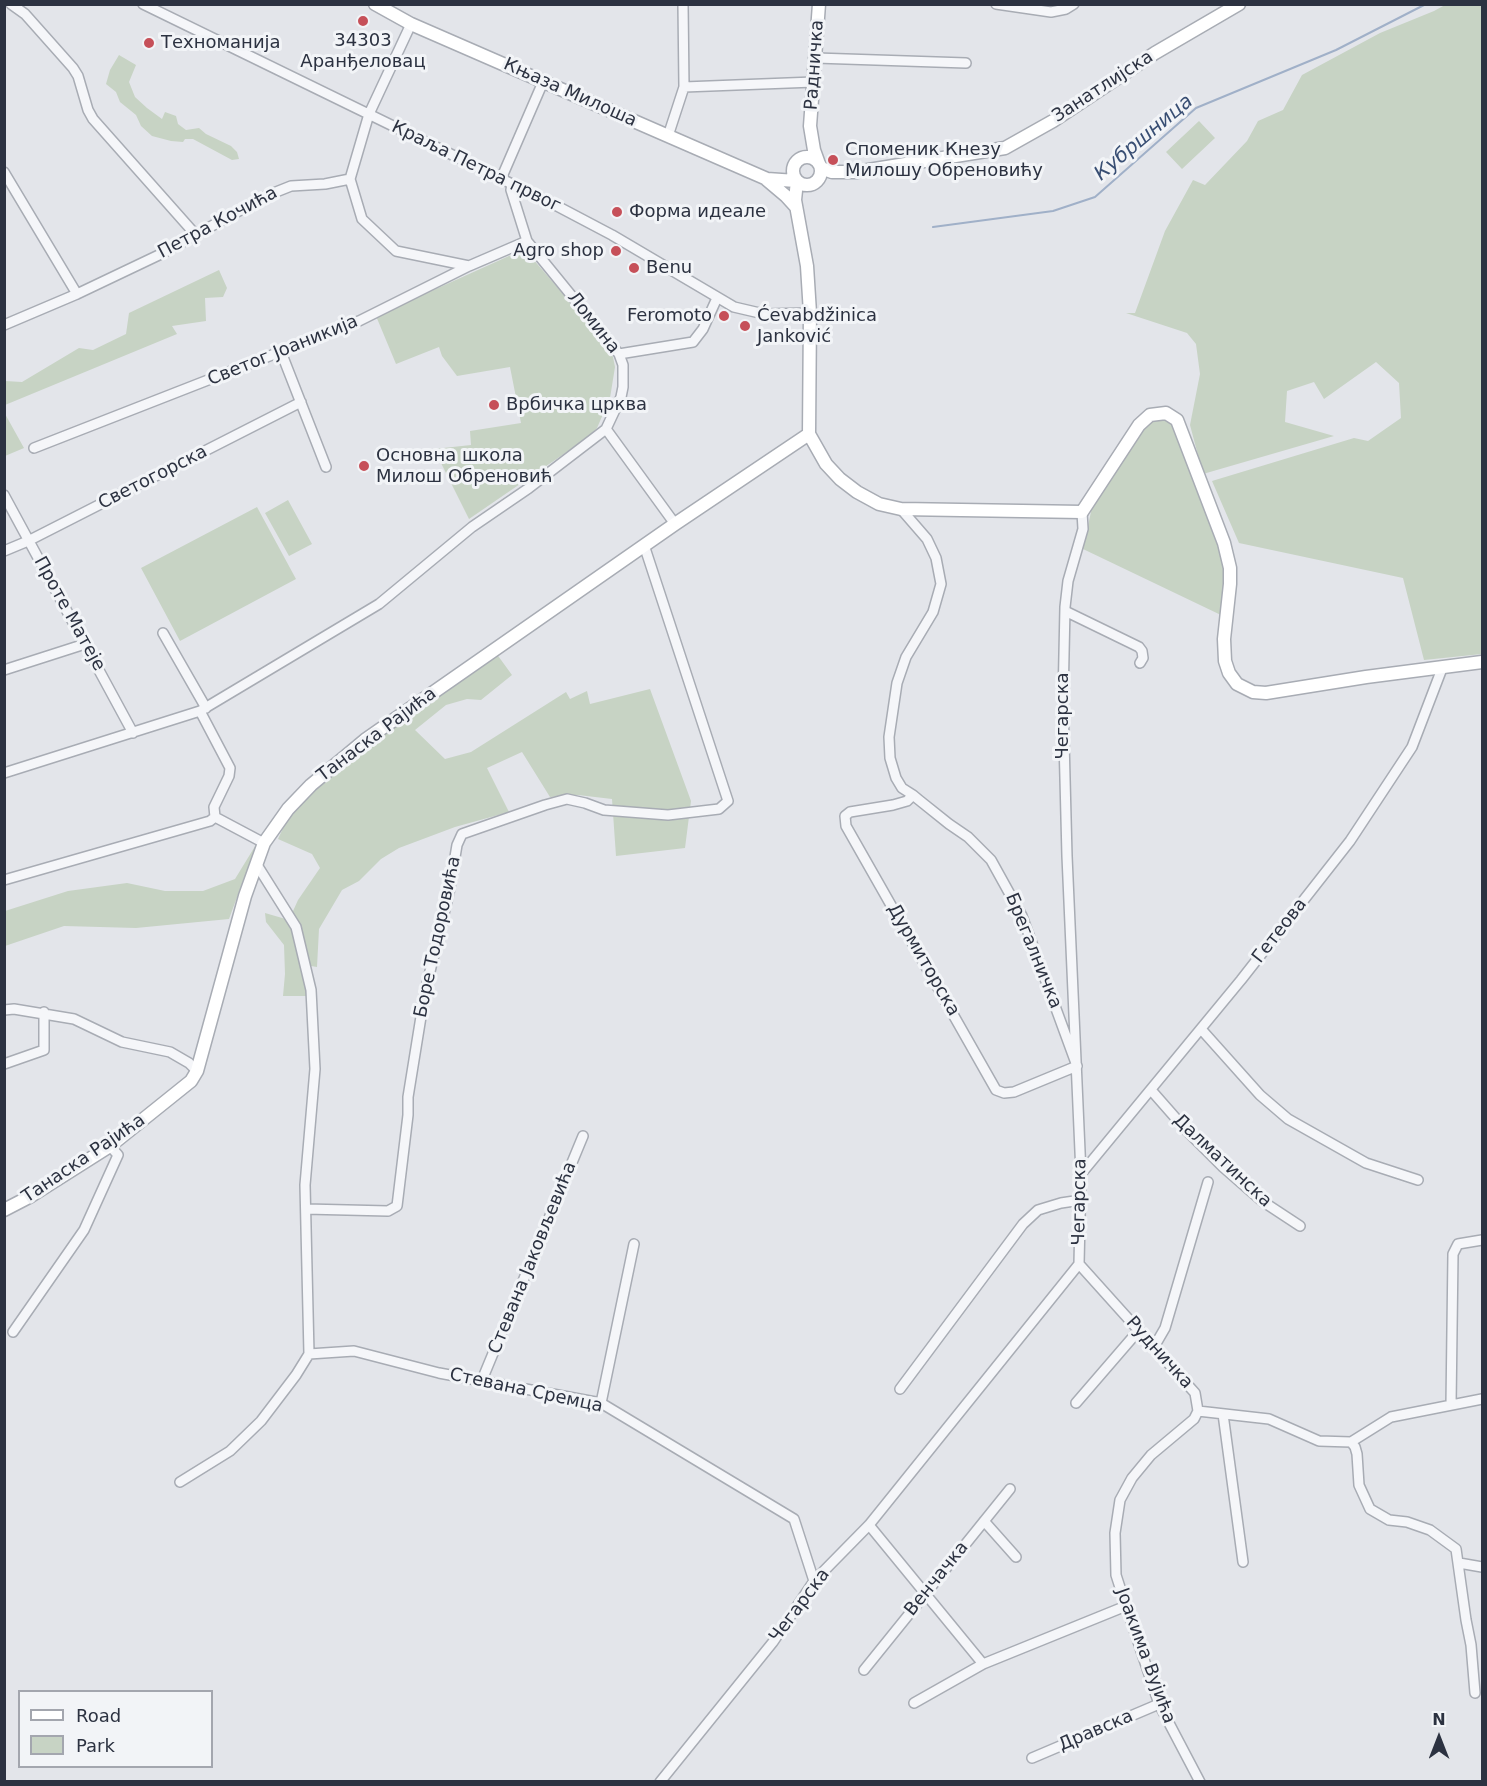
<!DOCTYPE html>
<meta charset="utf-8">
<style>
body{margin:0}
#map{position:relative;width:1487px;height:1786px;overflow:hidden;background:#e3e5ea;font-family:"DejaVu Sans",sans-serif}
canvas{display:block}
.frame{position:absolute;inset:0;border:6px solid #2c3241;pointer-events:none}
.legend{position:absolute;left:18px;top:1690px;width:195px;height:78px;box-sizing:border-box;background:#f2f4f7;border:2px solid #a3a6ae;margin:0;padding:8px 10px;list-style:none;font-size:18px;color:#2c3241}
.legend li{display:flex;align-items:center;gap:12px;height:30px}
.legend b{width:30px;border:2px solid #a3a6ae}
.north{position:absolute;left:1409px;top:1708px;width:60px;height:60px;-webkit-text-stroke:4px #f2f4f7;paint-order:stroke;rotate:0deg;font-size:16px;font-weight:700;line-height:24px;text-align:center;color:#2c3241}
.north::after{content:'';display:block;margin:auto;width:21px;height:27px;background:#2c3241;clip-path:polygon(50% 0,100% 100%,50% 72%,0 100%)}
</style>
<div id="map">
<canvas width="1487" height="1786"></canvas>
<div class="frame"></div>
<ul class="legend">
<li><b style="height:8px;background:#fff"></b>Road</li>
<li><b style="height:16px;background:#c7d3c4"></b>Park</li>
</ul>
<div class="north">N</div>
</div>
<script>
const context = document.querySelector('canvas').getContext('2d');
context.lineJoin = 'round';
function paint(path, color) {
  context.fillStyle = color;
  context.fill(path, 'evenodd');
}
function shape(rows) {
  const path = new Path2D();
  for (const r of rows) {
    if (r.length === 3) {
      path.moveTo(r[0] + r[2], r[1]);
      path.arc(r[0], r[1], r[2], 0, 2 * Math.PI);
      continue;
    }
    path.moveTo(r[0], r[1]);
    for (let i = 2; i < r.length; i += 2) path.lineTo(r[i], r[i + 1]);
  }
  return path;
}
function trace(path, color, width, dash) {
  context.strokeStyle = color;
  context.lineWidth = width;
  context.lineCap = dash ? 'butt' : 'round';
  context.setLineDash(dash || []);
  context.stroke(path);
}
function drawText(font, color, halo, rows, align = 'center') {
  context.font = font + ' "DejaVu Sans",sans-serif';
  context.lineWidth = 6;
  context.setLineDash([]);
  context.textBaseline = 'middle';
  context.strokeStyle = halo;
  context.fillStyle = color;
  for (const [text, x, y, turn = 0] of rows) {
    context.save();
    context.translate(x, y);
    context.rotate((+turn || 0) * Math.PI / 180);
    context.textAlign = isNaN(turn) ? turn : align;
    if (halo) context.strokeText(text, 0, 0);
    context.fillText(text, 0, 0);
    context.restore();
  }
}
const green = shape([
 [1445,5,1482,5,1482,654,1424,660,1403,578,1239,543,1212,481,1354,438,1368,441,1401,418,1399,383,1376,362,1324,399,1314,382,1287,391,1285,422,1334,436,1203,474,1190,425,1200,374,1196,344,1187,333,1126,313,1135,313,1165,231,1193,180,1205,185,1247,141,1258,121,1283,110,1302,75,1380,33,1434,11],
 [119,55,136,65,129,82,135,97,147,108,162,119,165,112,176,116,178,124,186,130,199,128,206,134,231,146,237,152,239,159,232,160,193,139,185,139,183,142,171,141,152,136,141,126,136,115,120,102,116,92,106,84,110,70],
 [1199,121,1215,138,1182,169,1166,152],
 [520,251,526,251,602,339,613,357,615,367,610,398,597,428,590,436,469,519,434,449,471,445,470,431,521,423,510,367,457,376,442,356,439,347,396,364,376,316],
 [219,270,227,288,223,297,205,298,206,321,172,326,177,334,5,405,5,381,22,382,79,348,93,350,126,334,129,313],
 [4,412,24,448,5,456,4,456],
 [1170,418,1221,545,1225,579,1223,616,1083,549,1092,507,1150,419],
 [288,500,312,544,289,556,265,513],
 [257,507,296,579,180,641,141,568],
 [496,653,512,675,481,700,467,699,446,705,415,730,445,759,471,752,566,692,570,699,587,691,590,704,650,689,691,801,685,848,616,856,612,799,578,795,550,797,522,752,487,768,509,812,455,827,399,848,381,859,359,881,342,890,319,929,317,967,299,964,305,980,307,996,283,996,285,974,284,945,266,922,265,913,289,920,298,900,320,868,312,854,278,839,285,824,311,787,357,747],
 [257,843,229,919,136,928,64,926,5,946,5,911,68,891,127,883,165,891,203,891,235,879]
]);
const stream = shape([
 [933,227,1053,211,1095,197,1196,108,1336,50,1426,4]
]);
const street = shape([
 [11,4,25,14,73,68,78,76,88,110,93,119,195,234],
 [143,4,557,206,612,235,734,307,764,314,810,313],
 [996,4,1051,12,1066,9,1074,4],
 [816,58,966,63],
 [684,87,814,82],
 [668,136,684,87,683,4],
 [4,172,77,294],
 [350,179,362,219,396,251,469,266],
 [501,179,543,82],
 [512,184,511,190,527,241,619,354,623,365,623,387,621,397,606,429,675,524],
 [4,325,77,294,161,254,266,196,291,186,325,184,350,179,369,114,411,24],
 [281,352,326,467],
 [619,354,693,342,703,329,717,298],
 [34,448,359,321,469,266,527,241],
 [4,495,133,733],
 [901,509,927,539,936,558,941,584,933,612,906,657,897,683,889,737,890,758,896,778,902,788,913,795,919,800,949,824,968,837,991,860,1022,916,1077,1066,1014,1092,1004,1093,996,1090,846,826,845,816,850,812,893,805,907,801,913,795],
 [4,551,28,541,301,402],
 [1065,611,1139,647,1142,651,1143,658,1140,663],
 [163,633,206,708],
 [4,670,85,644],
 [200,711,230,768,229,776,214,807,215,817,264,843],
 [4,773,200,711,379,604,472,527,529,488,606,429],
 [4,880,210,821,215,817],
 [4,1010,14,1009,74,1019,122,1042,170,1052,189,1063,197,1071],
 [1201,1029,1260,1095,1288,1119,1366,1163,1418,1180],
 [4,1064,44,1050,44,1012],
 [1151,1090,1187,1131,1223,1167,1262,1201,1300,1226],
 [1081,1174,1241,980,1350,841,1412,747,1443,666],
 [306,1209,388,1211,397,1206,408,1115,408,1097,425,992,449,893,457,845,462,834,545,805,567,799,585,803,604,810,668,815,719,809,728,801,644,545],
 [1079,1264,1195,1393,1198,1411],
 [13,1332,84,1230,118,1155,110,1146],
 [1154,1347,1165,1328,1208,1182],
 [309,1354,354,1351,439,1373,601,1403,794,1519,814,1581],
 [482,1380,583,1136],
 [900,1389,1023,1224,1038,1210,1061,1203,1081,1200],
 [601,1403,634,1244],
 [1076,1403,1139,1330],
 [1451,1405,1453,1254,1458,1244,1482,1240],
 [1198,1411,1194,1419,1151,1455,1132,1478,1120,1500,1115,1533,1116,1575,1126,1606,1159,1704,1200,1782],
 [1198,1411,1269,1419,1319,1441,1351,1442,1391,1417,1482,1399],
 [1223,1414,1243,1562],
 [1351,1442,1355,1447,1357,1454,1359,1485,1370,1509,1389,1520,1407,1522,1430,1530,1456,1549,1466,1620,1471,1645,1475,1693],
 [180,1482,230,1451,261,1421,296,1375,309,1354,305,1185,315,1069,311,990,296,927,257,865],
 [984,1521,1016,1557],
 [869,1525,983,1664],
 [1459,1563,1482,1567],
 [864,1670,1010,1489],
 [914,1703,983,1664,1126,1606],
 [1032,1758,1159,1704],
 [660,1782,773,1642,814,1581,869,1525,1079,1264,1081,1174,1067,856,1063,701,1065,607,1068,581,1083,529,1082,512]
]);
const secondary = shape([
 [375,4,411,24,767,179,796,181],
 [807,171,14],
 [818,161,814,150,810,126,819,4],
 [821,168,832,172,856,172,1005,148,1053,121,1155,53,1239,4],
 [767,180,786,196,796,207],
 [797,181,795,200,807,266,810,313,809,434,826,464,840,479,857,492,879,504,901,509,1082,512,1139,425,1150,415,1166,413,1177,420,1224,543,1230,568,1230,584,1224,639,1225,661,1229,673,1237,684,1253,692,1266,693,1366,677,1482,662],
 [4,1210,31,1196,110,1146,191,1081,197,1071,245,896,264,843,288,809,311,785,365,740,675,524,809,434]
]);
const markers = [
 [363,21,6,"#c65059"],
 [149,43,6,"#c65059"],
 [833,160,6,"#c65059"],
 [617,212,6,"#c65059"],
 [616,251,6,"#c65059"],
 [634,268,6,"#c65059"],
 [724,316,6,"#c65059"],
 [745,326,6,"#c65059"],
 [494,405,6,"#c65059"],
 [364,466,6,"#c65059"]
];
const poiNames = [
 ["34303",363,41,"center"],
 ["Аранђеловац",363,62,"center"],
 ["Техноманија",161,43],
 ["Споменик Кнезу",845,150],
 ["Милошу Обреновићу",845,171],
 ["Форма идеале",629,212],
 ["Agro shop",604,251,"right"],
 ["Benu",646,268],
 ["Feromoto",712,316,"right"],
 ["Ćevabdžinica",757,316],
 ["Janković",757,337],
 ["Врбичка црква",506,405],
 ["Основна школа",376,456],
 ["Милош Обреновић",376,477]
];
const streetNames = [
 ["Радничка",815,65,-86],
 ["Занатлијска",1103,87,-33],
 ["Књаза Милоша",570,93,24],
 ["Краља Петра првог",476,167,26],
 ["Петра Кочића",218,223,-28],
 ["Ломина",593,323,52],
 ["Светог Јоаникија",283,351,-22],
 ["Светогорска",153,478,-27],
 ["Проте Матеје",69,614,61],
 ["Чегарска",1063,716,-90],
 ["Танаска Рајића",377,735,-37],
 ["Гетеова",1280,931,-52],
 ["Боре Тодоровића",438,937,-78],
 ["Брегалничка",1033,951,68],
 ["Дурмиторска",923,960,60],
 ["Танаска Рајића",84,1159,-34],
 ["Далматинска",1222,1161,43],
 ["Чегарска",1080,1202,-89],
 ["Стевана Јаковљевића",533,1258,-68],
 ["Рудничка",1159,1353,48],
 ["Стевана Сремца",526,1391,12],
 ["Венчачка",937,1579,-51],
 ["Чегарска",800,1606,-53],
 ["Јоакима Вујића",1145,1656,70],
 ["Дравска",1096,1731,-23]
];
const waterNames = [
 ["Кубршница",1144,138,-40]
];
paint(green, '#c7d3c4');
trace(stream, '#a0b0c8', 2);
trace(street, '#a8acb4', 12);
trace(secondary, '#a8acb4', 15);
trace(street, '#f5f6f9', 9);
trace(secondary, '#fff', 12);
for (const [x, y, r, color] of markers) {
  const dot = new Path2D();
  dot.arc(x, y, r, 0, 2 * Math.PI);
  context.fillStyle = color;
  context.fill(dot);
  trace(dot, '#f2f4f7', 2);
}
drawText('18px', '#2c3241', '#f2f4f7', poiNames, 'left');
drawText('18px', '#2c3241', '#f2f4f7', streetNames);
drawText('italic 20px', '#384e73', '#f2f4f7', waterNames);
</script>
